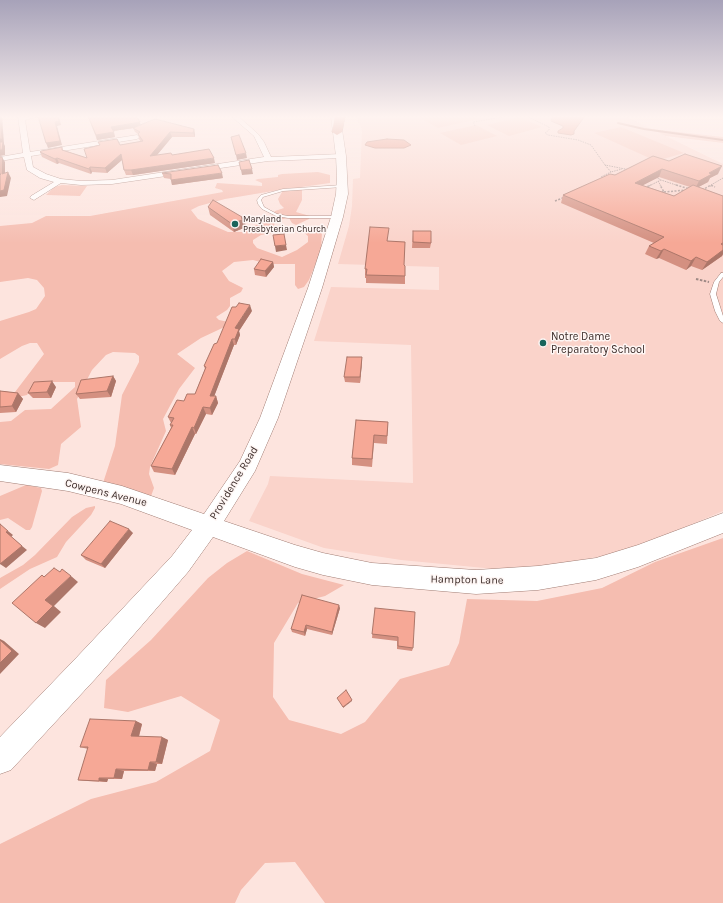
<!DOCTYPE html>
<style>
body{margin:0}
canvas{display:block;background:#fde4de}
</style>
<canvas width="723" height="903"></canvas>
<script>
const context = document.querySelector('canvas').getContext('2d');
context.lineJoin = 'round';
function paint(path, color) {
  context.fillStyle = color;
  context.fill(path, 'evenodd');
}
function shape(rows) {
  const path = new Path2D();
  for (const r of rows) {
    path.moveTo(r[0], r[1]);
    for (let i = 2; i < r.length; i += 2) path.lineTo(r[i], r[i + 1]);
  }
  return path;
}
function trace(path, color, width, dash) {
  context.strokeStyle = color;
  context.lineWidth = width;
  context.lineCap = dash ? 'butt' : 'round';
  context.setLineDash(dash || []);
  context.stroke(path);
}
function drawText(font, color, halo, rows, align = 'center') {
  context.font = font + ' Karla,sans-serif';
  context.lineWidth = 3;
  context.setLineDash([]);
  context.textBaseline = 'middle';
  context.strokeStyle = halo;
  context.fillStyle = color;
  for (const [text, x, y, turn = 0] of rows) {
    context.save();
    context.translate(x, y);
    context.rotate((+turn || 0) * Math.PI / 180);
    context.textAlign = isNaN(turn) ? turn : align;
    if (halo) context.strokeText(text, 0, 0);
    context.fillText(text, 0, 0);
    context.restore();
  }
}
const built = shape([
 [356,116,625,116,723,164,723,511,657,539,608,555,552,565,495,569,401,560,324,548,249,521,268,484,270,476,413,483,411,345,314,341,331,287,439,290,439,267,338,264,349,226,352,206,353,179,360,178,362,130]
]);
const green = shape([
 [417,116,472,116,478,119,438,128],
 [520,117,542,127,509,136,487,125],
 [476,125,497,136,461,145,440,133],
 [621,127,684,153,656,161,594,133],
 [651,129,723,137,723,143,666,136],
 [318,172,330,175,330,183,302,187,302,200,296,212,310,216,309,219,296,225,292,223,289,218,278,220,275,222,272,233,261,235,253,240,253,243,257,248,282,257,297,250,308,242,308,236,302,231,313,229,319,229,322,232,321,250,309,280,304,287,298,289,295,285,295,264,268,264,253,260,234,262,222,271,229,281,243,288,241,292,230,298,230,306,227,310,216,317,219,320,233,323,201,338,177,354,195,368,179,389,163,419,166,431,150,467,149,474,154,488,151,496,103,483,115,446,122,395,139,362,139,356,135,353,113,352,106,355,92,370,77,399,81,427,61,444,58,465,49,469,0,464,0,422,11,421,25,410,51,409,75,387,75,382,43,382,35,384,27,395,18,397,15,392,44,354,37,343,30,343,22,346,0,359,0,321,29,312,36,309,45,296,44,288,37,280,28,278,0,282,0,226,32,223,46,216,90,216,223,192,222,190,215,188,217,183,262,186,262,183,255,180,258,179,278,177,278,175,282,174],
 [279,190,282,192,278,199,280,204,284,208,275,211,271,216,245,232,228,232,198,219,191,210,199,206,225,199],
 [62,185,87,186,80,196,46,195,54,187],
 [26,485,41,488,42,491,32,527,30,530,26,530,8,518,0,520,0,496],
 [95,506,95,508,91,515,66,542,57,557,30,569,0,589,0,578,23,565,35,555,72,517,86,508],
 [723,538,723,903,325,903,295,862,265,863,241,890,235,903,0,903,0,844,91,799,156,782,210,751,220,720,181,696,128,712,104,708,106,680,151,640,208,578,227,563,247,551,302,574,344,585,325,596,298,603,274,643,273,697,289,720,341,734,365,722,400,679,449,665,459,643,467,599,537,601,602,588,655,562]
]);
const water = shape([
 [553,116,585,116,574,131,574,134,571,135,558,133,558,131,563,128,563,126,551,121,553,116],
 [387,139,404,140,411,145,404,148,375,148,365,145,367,142,387,139]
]);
const stream = shape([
 [618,123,644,129,723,140]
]);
const pathFar2 = shape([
 [526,116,549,127,549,130,545,133,548,135,578,140,591,145,605,165,630,170],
 [475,126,473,122,509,116],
 [605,165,611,172,622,169],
 [654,176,661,180],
 [603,178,601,177,611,172],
 [658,181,661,186],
 [711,185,723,178],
 [649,186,661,180,679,186],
 [710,186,712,186]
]);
const pathFar1 = shape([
 [676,185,690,189],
 [644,188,651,185],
 [702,190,711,185,715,187],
 [658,192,664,192,660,185],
 [664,192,687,190],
 [555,201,565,197]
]);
const path = shape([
 [696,279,709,282]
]);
const lane = shape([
 [342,185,344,186,343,187,283,191,263,197,261,200,264,207,277,214,288,216,339,216,339,218,288,218,276,216,262,209,258,204,257,200,261,195,283,189,342,185],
 [721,273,723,273,723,277,719,282,716,294,723,316,723,323,720,321,715,311,710,294,714,282,721,273]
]);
const street = shape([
 [18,116,40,116,25,120,30,152,137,135,140,137,137,139,31,156,33,167,46,174,61,179,81,181,112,180,264,157,254,136,231,116,238,116,258,134,264,142,271,157,341,154,345,156,341,158,268,161,112,184,81,185,61,183,34,200,30,198,31,196,54,182,40,178,27,170,24,157,0,161,0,157,23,153,18,116]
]);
const secondary = shape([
 [331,116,340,116,346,156,348,194,343,217,322,288,278,418,255,471,224,521,295,545,323,553,372,563,476,570,538,566,596,558,638,545,723,513,723,533,638,567,596,580,538,590,476,594,372,585,323,575,295,567,213,537,188,572,97,677,11,770,0,774,0,737,77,657,172,556,192,530,121,504,68,491,0,481,0,465,68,473,122,486,204,514,240,461,260,418,308,288,331,217,336,194,337,177,336,156,331,116]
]);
const highway = shape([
 [335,116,345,116,342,132,337,135,332,132,335,116]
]);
const wall = shape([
 [87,116,136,116,140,122,140,125,194,129,195,134,195,137,172,137,157,155,172,155,215,163,133,175,126,175,124,170,122,160,107,173,92,172,91,174,59,163,57,164,42,157,40,152,62,147,63,150,87,158,120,145,141,142,139,139,138,134,135,132,133,128,113,131,115,137,97,140,89,119],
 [669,161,718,174,710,178,708,182,698,187,723,196,723,254,722,256,702,270,691,266,686,270,659,258,656,259,645,254,649,246,654,243,561,203,563,195,615,175],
 [659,177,690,187,674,196,642,185],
 [162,173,223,178,172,185,171,179,164,178],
 [208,207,242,217,244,219,246,227,234,232,210,215],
 [413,231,431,243,430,248,412,248],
 [388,241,404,265,405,276,405,284,366,283,366,278,365,278,365,269],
 [273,262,274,267,266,277,255,275,254,269],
 [252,311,239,331,240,335,236,345,234,345,214,396,216,396,218,403,212,415,206,414,196,434,195,434,175,475,154,472,151,466,171,428,170,425,171,423,168,417,184,401,195,394,205,369,204,366,217,343],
 [362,357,360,383,345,382,344,377],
 [113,376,116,381,111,397,80,399,76,394],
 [56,387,51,398,33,398,28,393],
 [0,391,18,393,23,399,16,412,0,413],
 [356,420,388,422,387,444,374,443,372,467,352,465,352,458],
 [133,533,105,568,86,560,81,555],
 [340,608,332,635,307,629,305,636,292,632,291,629],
 [375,608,413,648,412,651,397,649,397,641,372,638],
 [136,721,142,724,139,737,162,737,168,740,162,764,157,764,155,771,124,771,122,779,108,779,107,782,87,781,78,780,88,749,80,747]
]);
const shadedWall = shape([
 [0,116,2,116,4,144,5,146,5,155,0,156],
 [58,116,59,116,61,125,57,126,62,145,48,148,46,143,55,122],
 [140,122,141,127,113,131,111,127],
 [194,129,195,134,195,137,193,133],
 [114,132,115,137,97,140,96,135],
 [170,132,172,137,152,161,150,156],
 [246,153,247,158,237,160,236,155],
 [121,154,123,159,107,173,105,168],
 [2,157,5,162,5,179,2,174],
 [57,158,59,163,57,164,55,159],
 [214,158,215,163,133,175,131,170],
 [722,166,718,174,710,178,708,182,695,189,699,181,709,173],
 [90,167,92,172,91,174,89,169],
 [252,169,253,174,242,175,241,170],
 [662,169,659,177,632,191,635,183],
 [8,172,11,178,7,196,0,197,0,191],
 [222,173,223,178,172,185,171,180],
 [242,217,243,220,244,219,246,227,234,232,232,224],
 [286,245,287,250,276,252,275,246],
 [664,249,659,258,656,259,661,251],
 [723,250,723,254,722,256,702,270,707,262],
 [696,257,691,266,686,270,691,261],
 [273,262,274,267,266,277,265,271],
 [250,305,252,311,239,331,240,335,236,345,235,339,235,328],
 [232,339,234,345,212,402,210,396],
 [362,357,362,363,360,383,360,377],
 [113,376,116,381,111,397,107,391],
 [52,381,56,387,51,398,47,392],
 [18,393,23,399,16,412,12,406],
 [216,396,218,403,212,415,210,408],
 [203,407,206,414,196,434,194,428],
 [192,427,195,434,175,475,172,469],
 [129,529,133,533,105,568,101,564],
 [8,531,13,535,11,537,27,550,6,568,0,564,6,532],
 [71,576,78,582,54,606,61,612,45,628,36,623,45,600],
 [339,605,340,608,332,635,332,632],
 [306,625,307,629,305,636,304,632],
 [0,639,4,641,19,654,0,674],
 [352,700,352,701,343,708,343,707],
 [136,721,142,724,138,739,131,736],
 [162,737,168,740,162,764,156,762],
 [150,762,157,764,155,771,148,770],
 [116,769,124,771,122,779,114,778],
 [99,778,108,779,107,782,99,781]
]);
const building = shape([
 [0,116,2,139,0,139,0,116],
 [38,116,58,116,59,121,55,122,60,141,46,143,38,116],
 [88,116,136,116,140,122,111,127,114,132,96,135,88,116],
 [155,119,194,129,193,133,170,132,150,156,171,153,172,155,209,149,214,158,131,170,124,170,121,154,105,168,90,167,89,169,57,158,55,159,40,152,41,151,62,147,62,150,87,158,84,149,100,145,98,142,117,139,120,145,143,141,138,134,140,132,133,128,155,119],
 [239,135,246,153,236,155,231,137,239,135],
 [0,142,3,142,2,150,0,150,0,142],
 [685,154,722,166,709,173,712,174,699,181,662,169,635,183,674,196,693,185,723,196,723,243,721,244,723,245,723,250,707,262,696,257,691,261,664,249,661,251,649,246,664,237,563,195,610,174,615,175,653,156,669,161,685,154],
 [0,157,2,157,2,174,8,172,4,190,0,191,0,175,1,174,0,174,0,157],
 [249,160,252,169,241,170,239,162,249,160],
 [218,165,222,173,171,180,171,174,162,173,218,165],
 [213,200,242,217,241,218,244,219,232,224,208,207,213,200],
 [370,227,389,228,387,241,405,242,404,265,405,266,405,276,366,275,367,269,365,269,370,227],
 [413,231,431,231,431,243,413,242,413,231],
 [284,234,286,245,275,246,273,235,284,234],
 [261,259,273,262,265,271,254,269,261,259],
 [239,303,250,305,235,328,239,329,235,339,232,339,210,396,216,396,210,408,203,407,194,428,192,427,172,469,151,466,173,425,170,425,174,418,168,417,177,400,184,401,187,394,195,394,206,367,204,366,214,344,217,343,232,307,236,307,239,303],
 [347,357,362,357,360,377,344,377,347,357],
 [113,376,107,391,76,394,81,380,113,376],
 [52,381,47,392,28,393,34,382,52,381],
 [0,391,18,393,12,406,0,407,0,391],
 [356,420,388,422,387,436,374,435,372,459,352,458,356,420],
 [110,521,129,529,101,564,81,555,110,521],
 [0,524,8,531,6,532,22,546,0,564,0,524],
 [54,568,60,572,62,569,71,576,45,600,53,606,36,623,12,603,42,575,44,577,54,568],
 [302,595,339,605,332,632,306,625,304,632,291,629,302,595],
 [375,608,415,612,413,648,398,646,398,637,372,634,375,608],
 [0,640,12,651,0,663,0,640],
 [346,690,352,700,343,707,337,698,346,690],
 [90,719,136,721,131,736,162,737,156,762,150,762,148,770,116,769,114,778,99,778,99,781,78,780,88,747,80,747,90,719]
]);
const markers = [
 [235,224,4,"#19645b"],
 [543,343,4,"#19645b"]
];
const farPoinames = [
 ["Maryland",243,219],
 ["Presbyterian Church",243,229]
];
const poiNames = [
 ["Notre Dame",551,337],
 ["Preparatory School",551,350]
];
const streetNames = [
 ["Providence Road",234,483,-59],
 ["Cowpens Avenue",106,493,14],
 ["Hampton Lane",467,580,1]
];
paint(built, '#fad3ca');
paint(green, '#f5bdb0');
paint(water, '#e58772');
trace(water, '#b26c5c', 1);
trace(stream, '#b26c5c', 2);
trace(lane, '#a17d74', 1);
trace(street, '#a17d74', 1);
trace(secondary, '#a17d74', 1);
trace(highway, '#995c4f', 1);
trace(pathFar2, '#9e8985', 1, [1.5, 1]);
trace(pathFar1, '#9e8985', 1.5, [2, 1.5]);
trace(path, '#9e8985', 2, [2.5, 1.5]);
paint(lane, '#fff');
paint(street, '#fff');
paint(secondary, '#fff');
paint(highway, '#cb7663');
paint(wall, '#d49081');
paint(shadedWall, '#ac7669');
paint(building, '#f6a896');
trace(building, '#ac7669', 1);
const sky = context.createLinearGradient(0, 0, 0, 243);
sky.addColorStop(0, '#a7a2b9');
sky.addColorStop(0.48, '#fef3f0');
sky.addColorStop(1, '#fef3f000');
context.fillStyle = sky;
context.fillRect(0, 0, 723, 243);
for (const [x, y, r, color] of markers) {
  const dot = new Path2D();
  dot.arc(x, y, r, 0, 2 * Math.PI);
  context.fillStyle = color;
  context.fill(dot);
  trace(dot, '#fef6f4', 1.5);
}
drawText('9px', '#3c2c29', '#fef6f4', farPoinames, 'left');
drawText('11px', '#3c2c29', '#fef6f4', poiNames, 'left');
drawText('11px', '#3c2c29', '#fef6f4', streetNames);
</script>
